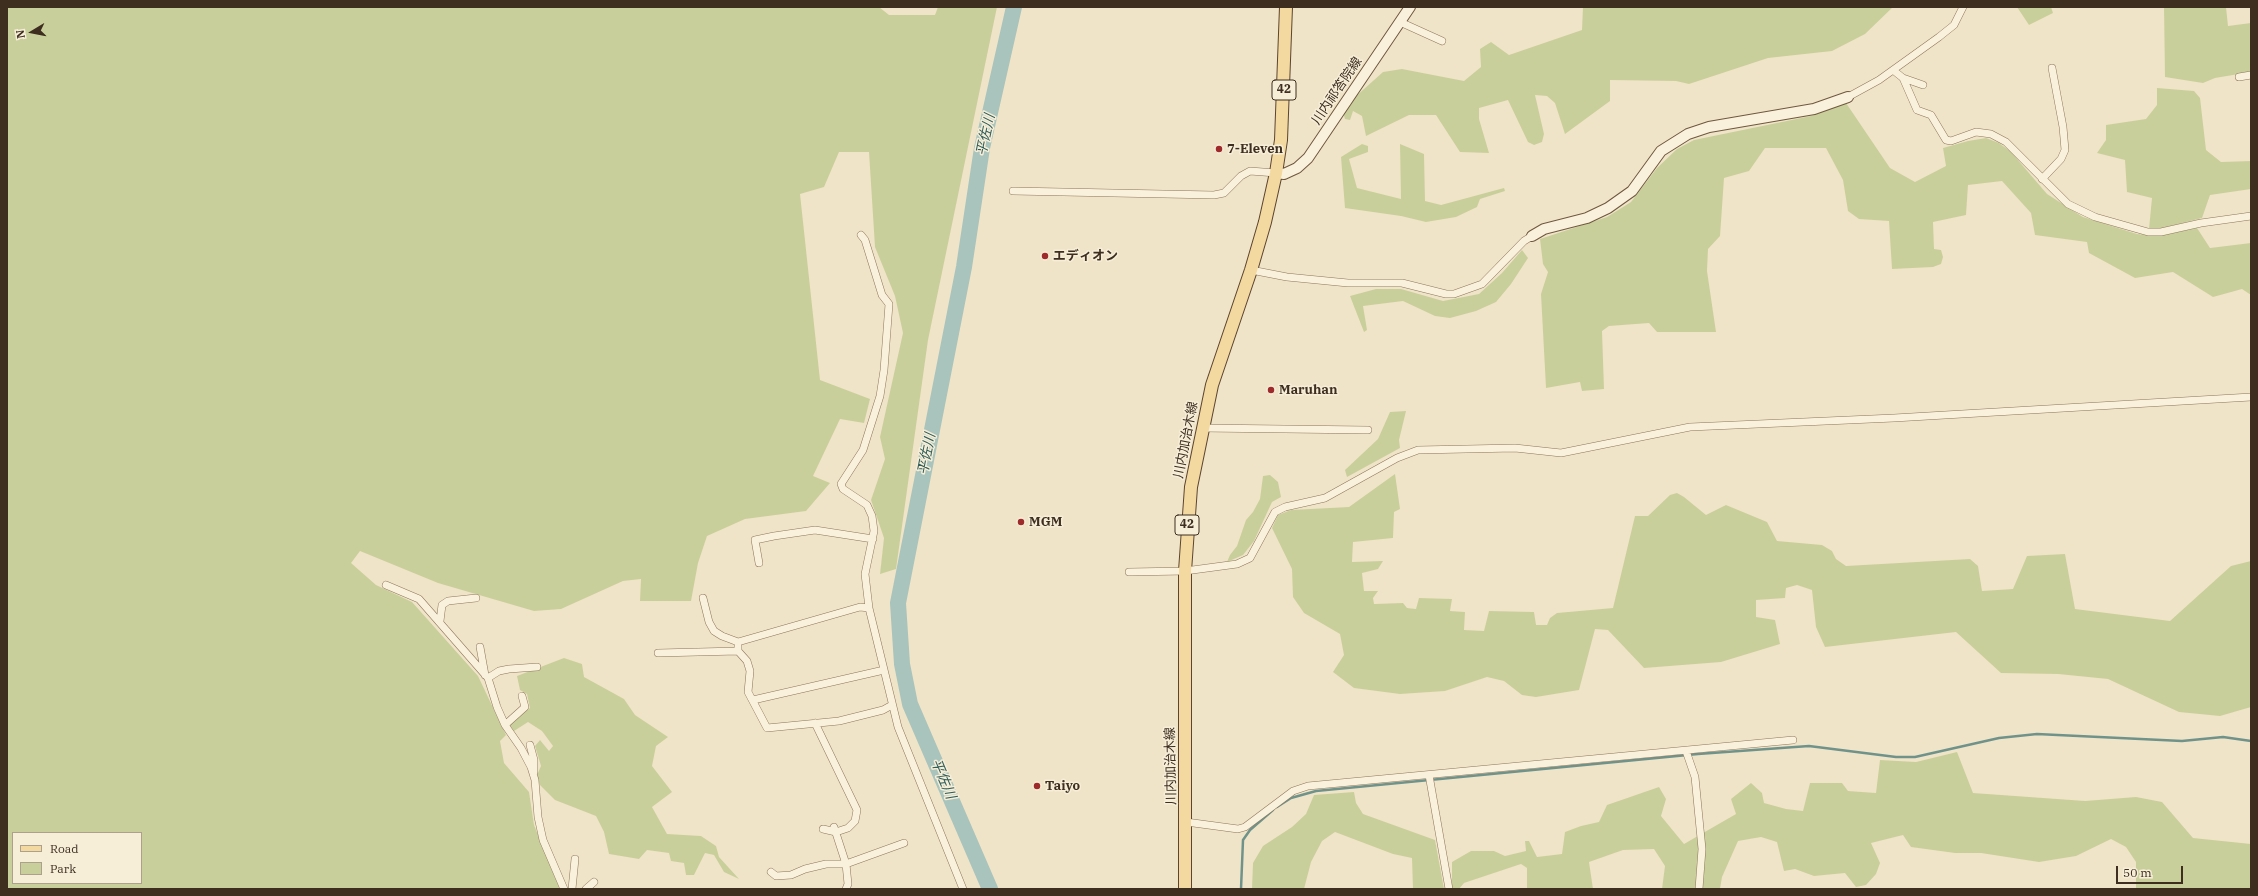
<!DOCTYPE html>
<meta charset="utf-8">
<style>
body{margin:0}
#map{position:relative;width:2258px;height:896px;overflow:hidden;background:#f0e4c8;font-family:"IBM Plex Serif",serif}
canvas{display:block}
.frame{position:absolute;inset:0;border:8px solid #3d2e20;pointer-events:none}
.legend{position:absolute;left:12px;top:832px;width:130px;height:52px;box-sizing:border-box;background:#f7eed8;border:1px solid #ada18e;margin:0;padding:5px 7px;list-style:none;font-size:12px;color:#3d2e20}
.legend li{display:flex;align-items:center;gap:8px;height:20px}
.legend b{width:20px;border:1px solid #ada18e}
.north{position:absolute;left:12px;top:12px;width:40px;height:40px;-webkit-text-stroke:3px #f7eed8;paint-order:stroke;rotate:260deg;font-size:11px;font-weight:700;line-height:16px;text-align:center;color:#3d2e20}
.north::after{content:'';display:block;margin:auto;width:14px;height:18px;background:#3d2e20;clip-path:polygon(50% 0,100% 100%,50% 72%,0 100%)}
.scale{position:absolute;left:2116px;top:866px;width:67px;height:18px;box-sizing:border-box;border:2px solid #3d2e20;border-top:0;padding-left:5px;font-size:12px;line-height:14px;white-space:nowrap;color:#3d2e20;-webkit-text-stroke:3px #f7eed8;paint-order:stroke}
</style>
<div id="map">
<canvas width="2258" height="896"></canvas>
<div class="frame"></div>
<ul class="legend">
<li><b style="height:5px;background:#f3d9a0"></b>Road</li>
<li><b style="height:11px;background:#c9cf9b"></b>Park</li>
</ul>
<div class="north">N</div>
<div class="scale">50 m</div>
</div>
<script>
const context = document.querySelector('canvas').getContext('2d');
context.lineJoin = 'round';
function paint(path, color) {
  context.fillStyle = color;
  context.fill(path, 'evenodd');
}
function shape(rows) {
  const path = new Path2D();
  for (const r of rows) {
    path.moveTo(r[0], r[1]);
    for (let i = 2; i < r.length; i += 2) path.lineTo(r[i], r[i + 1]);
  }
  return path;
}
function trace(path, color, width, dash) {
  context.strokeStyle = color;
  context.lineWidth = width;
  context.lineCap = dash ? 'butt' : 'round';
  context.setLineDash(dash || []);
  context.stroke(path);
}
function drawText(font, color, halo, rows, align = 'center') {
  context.font = font + ' "IBM Plex Serif","Noto Sans JP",serif';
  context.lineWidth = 3;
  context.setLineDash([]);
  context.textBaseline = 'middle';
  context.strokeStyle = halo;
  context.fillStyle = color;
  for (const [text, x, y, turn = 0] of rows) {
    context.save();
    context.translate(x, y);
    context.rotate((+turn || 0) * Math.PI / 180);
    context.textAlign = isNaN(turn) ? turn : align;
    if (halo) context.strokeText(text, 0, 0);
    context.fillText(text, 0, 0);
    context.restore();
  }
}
const green = shape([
 [7,7,879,7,889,15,935,15,938,7,997,7,928,340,896,569,880,574,884,538,871,500,885,459,880,437,903,333,895,296,875,247,869,152,839,152,824,187,800,194,820,380,870,399,864,423,840,419,813,476,830,483,806,511,745,519,707,536,698,563,691,601,640,601,641,579,623,581,561,609,534,611,438,583,360,551,351,563,376,585,412,602,478,676,506,735,500,741,504,763,529,792,534,825,560,889,7,888],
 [13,833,141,833,141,883,13,883],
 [1583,7,1893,7,1865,34,1832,51,1768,58,1689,84,1676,81,1610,80,1610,101,1565,134,1555,103,1547,96,1535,95,1544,134,1542,142,1534,145,1528,142,1508,100,1479,108,1479,119,1489,153,1460,152,1436,115,1409,115,1366,136,1362,116,1353,111,1350,120,1345,119,1343,112,1354,98,1383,72,1402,69,1464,81,1481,67,1480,49,1491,42,1509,55,1582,30],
 [2017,7,2051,7,2053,13,2029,25],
 [2164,7,2226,7,2228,26,2251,23,2251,72,2215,78,2203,83,2165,77],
 [2157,88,2194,91,2200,98,2206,150,2221,162,2251,161,2251,189,2210,195,2202,218,2159,229,2149,229,2152,198,2127,192,2125,160,2097,153,2106,140,2106,125,2146,119,2157,105],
 [1846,103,1890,168,1915,182,1946,166,1943,148,1968,141,1986,138,1999,143,2011,152,2047,194,2083,217,2137,234,2159,236,2197,228,2210,248,2251,243,2251,295,2242,289,2213,297,2173,272,2135,278,2089,253,2087,242,2035,235,2031,213,2002,181,1968,185,1966,215,1933,222,1934,249,1941,250,1943,257,1941,264,1933,267,1892,269,1889,221,1859,219,1848,211,1843,180,1826,148,1765,148,1749,171,1724,178,1720,236,1708,249,1707,271,1716,332,1657,332,1649,323,1609,326,1602,331,1604,389,1582,391,1580,382,1546,388,1541,294,1548,272,1543,264,1540,239,1607,217,1631,202,1657,168,1677,149,1694,140,1811,116],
 [1362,144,1368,146,1368,152,1349,159,1357,188,1401,199,1400,144,1424,154,1425,201,1441,205,1504,188,1505,191,1480,199,1477,207,1456,217,1426,222,1401,216,1345,208,1341,157],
 [1522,250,1528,258,1511,284,1496,302,1476,311,1450,318,1435,316,1403,301,1363,306,1367,330,1364,332,1350,296,1376,289,1401,289,1443,301,1479,294,1502,273],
 [1406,411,1399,440,1400,448,1347,477,1345,470,1378,439,1390,412],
 [1395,474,1400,509,1394,512,1393,538,1353,542,1352,562,1383,561,1378,569,1362,573,1364,591,1378,591,1373,598,1374,604,1403,603,1407,608,1416,609,1419,598,1452,599,1450,611,1465,612,1464,630,1484,631,1489,611,1534,612,1536,625,1547,625,1550,618,1557,613,1613,608,1635,516,1648,516,1670,495,1677,493,1684,497,1706,515,1726,505,1767,522,1777,541,1822,545,1832,551,1836,559,1846,566,1970,559,1978,566,1982,591,2013,589,2027,556,2065,554,2075,609,2170,621,2231,566,2251,561,2251,707,2220,716,2179,712,2108,679,2058,674,2001,673,1956,632,1825,647,1816,627,1812,590,1797,585,1786,588,1785,598,1756,600,1756,617,1775,620,1780,644,1721,662,1644,668,1608,630,1595,629,1579,690,1536,697,1522,695,1504,681,1487,677,1445,691,1400,694,1354,688,1333,672,1344,655,1340,634,1304,613,1293,597,1292,569,1272,528,1278,515,1291,510,1349,507],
 [1270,475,1278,482,1281,497,1272,502,1254,541,1243,555,1227,562,1230,555,1237,546,1246,520,1253,512,1260,499,1263,476],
 [564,658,582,664,584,677,624,699,635,715,668,737,656,746,652,766,672,792,652,807,667,834,701,836,716,846,719,857,739,879,724,872,714,855,705,853,694,875,686,875,684,863,671,861,669,853,647,850,639,859,609,854,604,832,596,816,555,800,540,785,537,775,541,766,535,746,540,740,549,751,553,746,542,731,528,722,514,731,510,725,530,708,527,694,520,690,517,676],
 [1957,752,1973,793,2085,801,2136,797,2162,802,2193,838,2251,844,2251,889,2136,889,2136,862,2126,847,2111,839,2076,856,2039,862,1981,853,1955,853,1911,847,1903,835,1871,843,1880,863,1876,874,1866,885,1856,887,1845,873,1814,876,1795,869,1784,871,1777,842,1761,837,1738,841,1722,877,1720,889,1662,889,1665,866,1654,849,1623,850,1589,862,1593,889,1527,889,1527,868,1521,864,1464,883,1459,889,1452,889,1452,862,1471,851,1494,851,1505,856,1526,851,1525,841,1529,841,1537,857,1562,854,1565,832,1581,826,1599,822,1607,805,1659,787,1666,799,1661,816,1684,844,1736,814,1731,799,1751,783,1762,793,1764,803,1786,809,1803,811,1810,783,1842,783,1848,791,1876,793,1880,760,1916,762],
 [1354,792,1356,803,1363,814,1435,840,1444,889,1413,889,1412,858,1393,854,1335,832,1322,841,1311,862,1304,889,1252,889,1253,863,1263,846,1292,827,1306,814,1314,795]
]);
const stream = shape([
 [1277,807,1291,798,1316,791,1698,754,1809,746,1896,757,1915,757,1999,738,2037,734,2182,741,2223,737,2251,741],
 [1241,889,1243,840,1250,830,1273,810]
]);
const river = shape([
 [990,889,910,704,902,664,898,603,964,267,982,148,1014,7]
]);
const street = shape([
 [1400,22,1442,41],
 [1893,70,1903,78,1917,110,1931,115,1946,140,1951,141,1976,132,1991,134,2006,142,2068,204,2095,217,2148,232,2161,232,2201,223,2251,216],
 [2239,77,2251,75],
 [1903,78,1923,85],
 [1848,97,1879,80,1939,37,1954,25,1963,7],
 [2042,179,2061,159,2065,150,2063,127,2052,68],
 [1013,191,1214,195,1224,193,1241,176,1250,171,1276,173],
 [861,235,865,240,882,295,889,304,884,370,880,396,863,450,841,484,843,489,867,505,872,516,874,531,865,574,869,608],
 [1251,270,1287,277,1348,283,1402,283,1446,294,1454,294,1482,284,1524,241,1532,236],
 [1202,428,1368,430],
 [759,563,755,540,774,536,815,530,873,539],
 [1129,572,1185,571,1237,564,1250,558,1275,512,1285,507,1325,498,1397,458,1418,450,1515,448,1561,453,1690,427,1894,418,2251,397],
 [386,585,419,599,488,678,497,707,505,725,521,748,531,767,535,780,538,817,543,840,564,889],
 [703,598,709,622,714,631,722,636,738,642,860,607,869,608,898,727,963,889],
 [440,621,442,605,448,601,476,598],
 [480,647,485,675],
 [738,651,747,661,750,671,748,692,767,728,839,721,883,710,892,705],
 [658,653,738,651,738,646],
 [488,678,499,671,509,669,537,667],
 [753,700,884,670],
 [815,723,857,810,855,821,848,828,836,832,823,829],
 [505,725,525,707,522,696],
 [530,745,534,760,534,772],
 [1686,751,1695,777,1702,849,1699,889],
 [1429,775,1449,889],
 [1186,822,1238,829,1245,827,1293,791,1308,786,1793,740],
 [834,827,846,864,848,884,846,889],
 [771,872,776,876,791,875,805,869,826,864,846,864,904,843],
 [572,889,575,859],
 [586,889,594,882]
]);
const secondary = shape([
 [1276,173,1284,174,1297,168,1308,158,1410,7],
 [1532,236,1544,229,1587,218,1608,208,1632,191,1661,151,1688,134,1709,127,1814,109,1848,97]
]);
const primary = shape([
 [1185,889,1185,571,1191,487,1212,385,1251,270,1265,222,1276,173,1281,140,1286,7]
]);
const markers = [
 [1219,149,4,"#9e2a2b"],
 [1045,256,4,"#9e2a2b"],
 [1271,390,4,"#9e2a2b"],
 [1021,522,4,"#9e2a2b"],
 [1037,786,4,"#9e2a2b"]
];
const shields = [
 [1284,90,24],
 [1187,525,24]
];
const shieldNames = [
 ["42",1284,90],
 ["42",1187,525]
];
const streetNames = [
 ["川内祁答院線",1337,91,-56],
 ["川内加治木線",1186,440,-79],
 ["川内加治木線",1171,766,-91]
];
const poiNames = [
 ["7-Eleven",1227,149],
 ["エディオン",1053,256],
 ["Maruhan",1279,390],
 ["MGM",1029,522],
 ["Taiyo",1045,786]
];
const waterNames = [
 ["平佐川",986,135,-78],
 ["平佐川",927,454,-79],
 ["平佐川",943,779,67]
];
paint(green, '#c9cf9b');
trace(stream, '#6f938a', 2.5);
trace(river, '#a9c4bc', 16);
trace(street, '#8d765c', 8);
trace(secondary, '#6f573f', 12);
trace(primary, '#5b4430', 14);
trace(street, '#faf1dc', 7);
trace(secondary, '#faf1dc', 10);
trace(primary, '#f3d9a0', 12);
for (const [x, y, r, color] of markers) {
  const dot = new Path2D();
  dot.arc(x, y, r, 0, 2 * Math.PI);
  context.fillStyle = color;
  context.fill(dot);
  trace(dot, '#f7eed8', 1.5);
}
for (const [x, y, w] of shields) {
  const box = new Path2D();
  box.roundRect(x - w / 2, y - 10, w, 20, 3);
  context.fillStyle = '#f7eed8';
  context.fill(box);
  trace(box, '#3d2e20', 1);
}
drawText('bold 12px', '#3d2e20', null, shieldNames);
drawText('13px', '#3d2e20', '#f7eed8', streetNames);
drawText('bold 13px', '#3d2e20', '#f7eed8', poiNames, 'left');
drawText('italic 14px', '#2f5d5a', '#f7eed8', waterNames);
</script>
